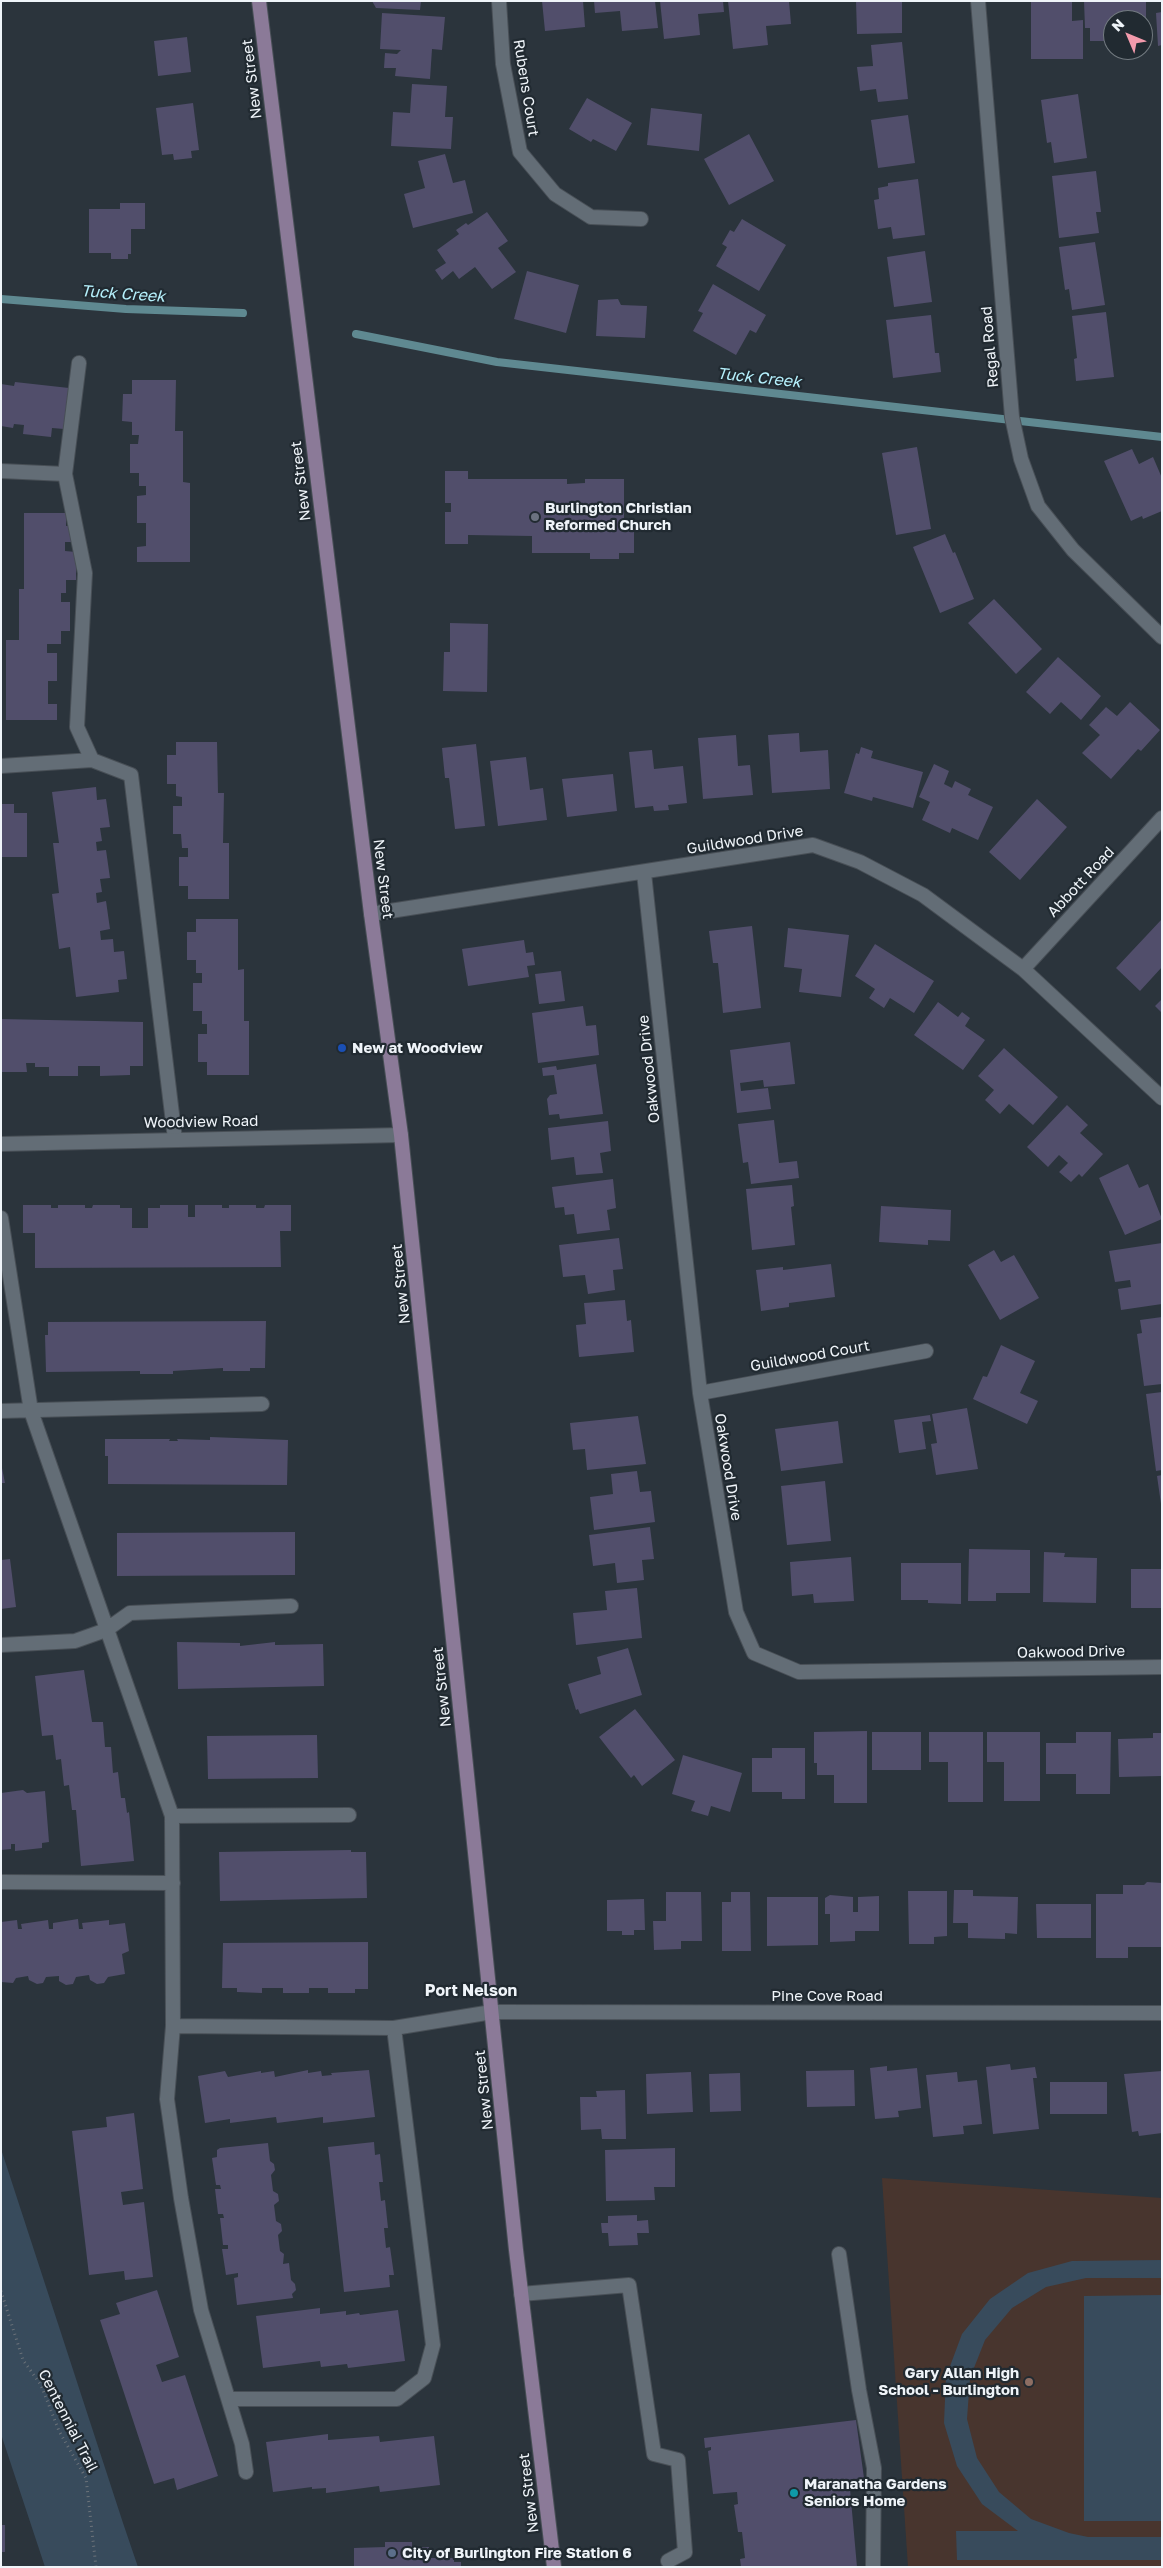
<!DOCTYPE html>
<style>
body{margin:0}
#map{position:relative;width:1163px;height:2568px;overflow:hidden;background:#2b343c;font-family:"Golos Text",sans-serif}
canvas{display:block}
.frame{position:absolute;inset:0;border:2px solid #eff4f9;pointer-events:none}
.north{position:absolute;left:1103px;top:10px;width:50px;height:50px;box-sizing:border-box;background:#212a31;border:1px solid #737b81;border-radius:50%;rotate:315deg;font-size:14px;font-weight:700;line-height:20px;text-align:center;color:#eff4f9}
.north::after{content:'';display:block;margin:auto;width:18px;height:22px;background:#f39aac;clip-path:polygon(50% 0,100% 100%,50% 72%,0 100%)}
</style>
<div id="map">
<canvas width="1163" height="2568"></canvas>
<div class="frame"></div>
<div class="north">N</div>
</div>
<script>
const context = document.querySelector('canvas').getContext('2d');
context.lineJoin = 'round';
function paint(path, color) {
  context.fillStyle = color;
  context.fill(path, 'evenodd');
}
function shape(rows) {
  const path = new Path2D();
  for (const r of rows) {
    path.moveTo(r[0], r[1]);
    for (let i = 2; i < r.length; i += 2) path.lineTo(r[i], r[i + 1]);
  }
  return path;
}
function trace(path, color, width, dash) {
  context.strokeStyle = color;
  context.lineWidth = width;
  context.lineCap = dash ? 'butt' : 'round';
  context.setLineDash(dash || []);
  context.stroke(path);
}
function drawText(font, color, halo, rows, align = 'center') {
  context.font = font + ' "Golos Text",sans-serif';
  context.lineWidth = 4.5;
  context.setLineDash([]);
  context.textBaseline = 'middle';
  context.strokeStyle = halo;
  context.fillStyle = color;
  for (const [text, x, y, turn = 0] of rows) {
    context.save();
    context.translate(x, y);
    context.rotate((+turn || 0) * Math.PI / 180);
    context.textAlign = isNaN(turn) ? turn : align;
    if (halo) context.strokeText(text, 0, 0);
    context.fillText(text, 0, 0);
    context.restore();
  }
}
const education = shape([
 [882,2178,1162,2198,1162,2567,908,2567]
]);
const green = shape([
 [1,2149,123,2523,138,2567,45,2567,1,2434],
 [1162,2260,1162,2278,1086,2278,1046,2287,1012,2308,985,2340,970,2378,967,2419,977,2458,999,2492,1031,2519,1069,2533,1088,2537,1162,2537,1162,2560,957,2560,956,2531,1018,2531,982,2504,957,2466,944,2423,946,2377,962,2334,990,2299,1028,2273,1072,2261],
 [1162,2295,1162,2521,1084,2521,1084,2296]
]);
const stream = shape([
 [1,299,126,309,243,313],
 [356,334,497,362,1162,437]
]);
const building = shape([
 [372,1,421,1,420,10,376,8],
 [542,1,583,1,585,27,545,31],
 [594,1,655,1,658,28,622,31,620,11,595,13],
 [660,1,723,1,724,12,698,14,700,35,664,39],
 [728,1,789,1,791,24,766,26,768,45,733,49],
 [856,1,902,1,902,33,857,34],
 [1031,1,1072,1,1072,21,1083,20,1083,59,1031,59],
 [1084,1,1146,1,1146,30,1143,30,1143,20,1113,20,1113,31,1107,31,1107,28,1104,28,1104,41,1090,41,1090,28,1085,28],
 [1162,12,1162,45,1158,46,1156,13],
 [382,13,445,17,442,50,432,49,430,79,395,76,396,68,384,68,385,53,397,54,401,50,380,49],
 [187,37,191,72,158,76,154,41],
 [902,42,908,99,878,102,876,89,860,91,857,67,873,66,871,45],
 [412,84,447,86,445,117,453,117,451,149,391,146,393,112,410,113],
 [1078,94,1087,158,1054,163,1051,142,1047,143,1041,100],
 [587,98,632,123,616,151,593,139,591,142,569,129],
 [193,103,199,150,191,151,192,158,174,160,173,154,162,155,156,108],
 [651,108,702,114,699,151,647,145],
 [908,115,915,163,878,168,871,120],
 [749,134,774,181,729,205,704,159],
 [445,154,453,183,465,180,473,213,413,228,404,194,425,188,418,161],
 [1096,171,1101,212,1096,212,1099,233,1059,238,1052,176],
 [918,179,925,235,893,239,891,227,878,229,874,200,879,199,878,188,888,186,888,183],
 [120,203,145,203,145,229,131,229,131,254,128,254,128,259,111,259,111,253,89,253,89,209,120,209],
 [487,212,508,241,498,248,516,272,492,289,475,267,459,279,453,271,442,280,435,270,446,263,437,250,459,234,456,230,466,223,468,225],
 [742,219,786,245,759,291,716,266,727,247,722,244,730,230,734,232],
 [1095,242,1105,305,1072,310,1069,289,1065,290,1059,247],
 [925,251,932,302,894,307,887,257],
 [527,271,579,285,566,333,514,319],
 [713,284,766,315,756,333,750,330,736,355,693,331,703,313,698,311],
 [618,299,621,305,647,306,645,338,596,336,598,300],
 [1106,312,1114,377,1076,381,1074,359,1077,358,1072,316],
 [931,315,935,353,939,353,941,372,893,378,886,320],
 [132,380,176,380,175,431,183,431,183,482,190,483,190,562,137,562,137,547,146,546,146,523,137,523,137,496,146,495,146,486,139,486,139,473,130,473,130,444,138,444,139,435,132,435,132,422,122,421,123,394,132,394],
 [15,382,69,388,64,429,52,428,51,437,23,434,24,425,14,424,13,428,1,426,1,384,14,386],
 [917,447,931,529,896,535,882,453],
 [1132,449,1139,464,1153,457,1162,478,1162,511,1143,519,1142,516,1131,521,1104,461],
 [445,471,468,471,468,479,567,479,567,484,585,483,585,479,624,479,624,521,634,521,634,553,619,553,619,559,590,559,590,553,532,553,532,536,468,535,468,544,445,544,445,512,451,512,451,503,445,503],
 [24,513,66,513,66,526,75,526,76,542,65,542,65,551,76,552,76,580,66,580,66,593,61,593,61,602,70,602,70,631,61,631,61,644,47,644,47,653,57,653,57,681,48,681,48,704,57,704,57,720,6,720,6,640,19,640,19,589,24,589],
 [945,534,953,553,955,552,974,599,940,613,913,547],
 [994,599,1042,649,1016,674,968,623],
 [450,623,488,624,487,692,443,691,444,652,450,652],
 [1058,657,1101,696,1081,720,1061,702,1050,714,1026,692],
 [1130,702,1160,730,1141,751,1138,749,1111,779,1082,753,1100,735,1089,725,1106,707,1117,716],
 [799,733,800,752,828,750,830,789,772,793,768,735],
 [736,735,738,766,750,765,753,795,703,799,698,738],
 [176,742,217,742,218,793,224,793,223,843,229,843,229,899,188,899,188,886,179,886,179,857,188,857,188,848,182,848,181,834,173,834,173,806,182,806,182,797,176,796,176,784,167,784,167,755,176,755],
 [476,744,485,826,455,829,449,778,445,778,442,748],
 [861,747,873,751,871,758,923,772,913,808,873,797,872,801,844,793,856,753,859,754],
 [652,750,654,769,683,766,687,803,668,805,669,810,654,811,653,806,635,808,629,752],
 [526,757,530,790,543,788,547,820,498,826,490,761],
 [934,764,949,771,944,784,952,788,955,781,971,789,968,795,993,807,978,840,952,828,950,833,922,820,930,802,919,797],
 [613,774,617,811,567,817,562,779],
 [96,787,97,800,106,799,110,827,100,828,102,841,96,842,97,851,106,850,110,878,100,879,102,892,96,893,97,903,106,901,110,929,100,931,101,940,113,939,114,952,124,951,127,979,118,980,119,992,76,997,70,947,59,949,52,894,59,893,53,843,59,843,52,792],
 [1037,799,1067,827,1020,880,989,852],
 [1,804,14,804,14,813,27,813,27,857,1,857],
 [196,919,238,919,238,970,244,969,244,1021,249,1021,249,1075,207,1075,207,1062,198,1062,198,1034,207,1034,207,1024,202,1024,202,1011,193,1011,193,983,202,983,202,973,196,973,196,960,187,960,187,932,196,932],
 [1162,919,1162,967,1140,991,1116,968],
 [752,926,761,1008,723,1013,718,963,713,963,709,931],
 [788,928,849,935,841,997,799,992,802,969,784,967],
 [524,940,526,953,533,952,535,965,527,966,529,977,468,986,462,949],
 [875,944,934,981,914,1013,890,998,884,1008,869,998,875,989,855,976],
 [561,971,565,1001,539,1004,535,974],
 [1162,999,1162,1013,1155,1006],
 [938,1002,958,1017,962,1012,970,1018,965,1026,985,1040,963,1070,914,1035],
 [583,1006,586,1026,596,1025,599,1055,538,1063,532,1013],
 [1,1019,143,1022,143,1066,130,1066,130,1075,100,1076,100,1066,78,1066,78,1076,49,1076,49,1067,35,1067,35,1063,26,1063,27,1072,1,1072],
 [790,1042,795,1084,764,1087,763,1080,740,1083,741,1091,768,1088,771,1109,737,1113,730,1050],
 [1004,1048,1058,1097,1033,1125,1009,1104,1000,1114,985,1100,994,1090,978,1076],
 [596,1064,603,1114,560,1119,559,1114,549,1115,547,1099,550,1095,557,1094,554,1075,543,1076,542,1068,556,1066,557,1070],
 [1067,1105,1088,1125,1080,1133,1103,1154,1082,1177,1079,1174,1071,1182,1059,1172,1068,1163,1059,1155,1048,1167,1027,1147],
 [774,1120,779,1163,797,1161,799,1178,751,1184,748,1162,743,1163,738,1124],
 [608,1121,611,1151,600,1153,603,1173,576,1175,574,1157,551,1160,548,1128],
 [1128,1164,1139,1188,1148,1184,1162,1219,1125,1235,1099,1178],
 [613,1179,616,1208,607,1210,610,1230,577,1234,574,1214,565,1215,564,1207,555,1208,552,1187],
 [792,1185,794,1206,791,1207,795,1245,752,1250,746,1189],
 [23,1205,51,1205,51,1208,58,1208,58,1205,85,1205,85,1208,92,1208,93,1205,120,1205,120,1208,132,1208,132,1228,148,1228,148,1208,160,1208,160,1205,188,1205,188,1217,195,1217,195,1205,222,1205,222,1208,229,1208,229,1205,256,1205,256,1208,264,1208,265,1205,291,1205,291,1231,280,1231,281,1267,35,1268,35,1233,23,1233],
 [881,1206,951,1210,950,1241,928,1240,928,1245,879,1242],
 [619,1238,623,1269,613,1270,615,1290,588,1294,585,1275,563,1277,559,1245],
 [1162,1243,1162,1304,1121,1310,1118,1289,1131,1287,1130,1280,1115,1282,1109,1251],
 [994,1250,1001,1262,1014,1255,1039,1298,1000,1320,968,1265],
 [831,1264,835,1297,789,1303,789,1307,761,1311,756,1270,783,1267,783,1270],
 [625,1300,627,1321,631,1320,634,1352,579,1357,576,1325,586,1324,584,1303],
 [1162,1317,1162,1384,1144,1386,1137,1334,1142,1333,1140,1320],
 [266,1321,265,1368,250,1368,250,1371,223,1371,223,1368,173,1371,173,1374,140,1374,140,1371,46,1372,45,1335,48,1335,48,1322],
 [1001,1345,1035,1361,1020,1393,1038,1401,1027,1424,973,1399,983,1376,987,1377],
 [1162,1392,1162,1470,1156,1471,1146,1394],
 [967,1408,978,1469,936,1475,931,1444,937,1443,932,1414],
 [930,1415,931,1421,922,1422,926,1449,899,1453,894,1420],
 [638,1416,646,1464,587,1470,585,1449,573,1450,570,1423],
 [838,1421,843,1463,781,1471,775,1429],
 [210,1437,288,1440,287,1485,108,1484,108,1456,105,1456,105,1439,170,1439,169,1441,178,1441,177,1439,210,1440],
 [1,1463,5,1483,1,1483],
 [637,1471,640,1492,651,1491,655,1522,594,1530,590,1497,613,1494,611,1474],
 [1162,1475,1162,1504,1161,1504,1157,1476],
 [825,1481,831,1541,787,1545,781,1486],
 [650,1527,654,1559,642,1560,644,1580,617,1583,615,1563,593,1566,589,1535],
 [295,1532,295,1575,117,1576,117,1533],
 [969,1549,1030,1550,1030,1593,996,1593,996,1601,968,1601],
 [1044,1552,1065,1553,1064,1557,1097,1558,1096,1603,1043,1602],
 [851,1557,854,1601,814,1603,813,1594,792,1596,790,1562],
 [10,1559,16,1607,1,1609,1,1560],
 [901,1563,961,1563,961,1604,928,1603,928,1600,901,1600],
 [1131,1569,1162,1569,1162,1608,1131,1608],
 [637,1588,642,1638,576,1645,573,1613,607,1610,605,1591],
 [177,1642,240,1643,240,1646,275,1642,275,1645,323,1644,324,1686,178,1689],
 [628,1648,642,1695,580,1714,578,1709,576,1710,568,1684,601,1674,597,1657],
 [84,1670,92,1722,103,1722,105,1747,111,1747,113,1773,118,1772,121,1798,125,1798,127,1813,129,1812,134,1861,81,1866,76,1810,72,1810,69,1785,64,1786,61,1759,56,1760,53,1735,42,1736,35,1676],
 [635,1709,675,1760,642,1786,634,1775,631,1778,599,1737],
 [867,1731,867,1803,834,1803,834,1775,817,1775,817,1763,814,1763,814,1732],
 [872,1732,921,1732,921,1770,872,1770],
 [929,1732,983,1732,983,1802,948,1802,948,1762,929,1762],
 [987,1732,1040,1732,1040,1801,1004,1801,1004,1762,987,1762],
 [1076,1732,1111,1732,1110,1794,1076,1794,1076,1774,1046,1774,1046,1743,1076,1743],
 [1153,1733,1162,1733,1162,1776,1119,1777,1118,1739,1153,1738],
 [317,1735,318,1778,208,1779,207,1736],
 [772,1748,805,1748,805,1799,782,1799,782,1792,752,1792,752,1758,772,1758],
 [683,1755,742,1773,730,1812,711,1806,708,1816,691,1811,695,1801,672,1794],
 [23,1790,27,1793,45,1791,49,1842,42,1843,42,1848,15,1851,15,1844,11,1844,11,1849,1,1850,1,1793],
 [351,1850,351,1852,366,1852,367,1898,220,1901,219,1852],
 [1147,1882,1162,1883,1162,1947,1128,1947,1128,1958,1096,1958,1096,1894,1123,1894,1123,1885,1144,1885],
 [954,1890,973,1890,973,1896,1018,1897,1017,1934,1005,1933,1005,1939,968,1938,968,1923,953,1923],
 [908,1891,947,1891,947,1936,934,1937,934,1944,909,1944],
 [666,1892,701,1892,702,1941,681,1941,681,1949,654,1950,653,1921,666,1921],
 [731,1892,750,1892,751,1951,722,1951,722,1902,731,1902],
 [830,1895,853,1897,853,1912,858,1912,858,1897,879,1896,879,1931,855,1931,855,1941,830,1942,830,1914,825,1914,825,1898],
 [767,1897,818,1897,818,1945,767,1946],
 [644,1899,645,1930,634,1930,634,1935,622,1935,622,1931,607,1931,607,1900],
 [1036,1904,1091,1904,1091,1938,1037,1938],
 [78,1919,79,1929,83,1929,82,1923,109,1920,109,1925,125,1923,129,1951,122,1954,125,1974,108,1977,104,1983,97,1984,90,1980,89,1975,76,1977,73,1984,66,1985,59,1981,59,1976,46,1977,43,1983,37,1984,29,1980,28,1976,16,1978,13,1983,1,1982,1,1922,17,1920,18,1929,22,1929,21,1924,48,1920,49,1929,53,1929,53,1923],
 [368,1942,368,1989,355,1989,355,1993,328,1993,328,1988,309,1988,309,1993,283,1993,283,1988,262,1988,262,1993,237,1992,237,1988,222,1988,223,1943],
 [1010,2064,1011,2070,1035,2067,1037,2078,1033,2078,1039,2129,993,2134,986,2067],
 [887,2066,887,2071,917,2068,921,2108,898,2111,899,2117,875,2119,870,2068],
 [308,2070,308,2073,321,2071,322,2076,332,2075,331,2073,369,2070,375,2117,323,2123,323,2117,277,2123,276,2117,230,2123,230,2119,205,2123,198,2076,225,2071,228,2077,261,2071,261,2073,274,2071,275,2077],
 [854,2070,855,2106,807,2107,806,2071],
 [1162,2071,1162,2133,1139,2136,1138,2131,1132,2132,1124,2074],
 [691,2072,693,2112,647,2114,646,2074],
 [957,2072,958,2082,977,2080,982,2124,963,2126,964,2134,933,2137,926,2075],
 [740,2073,741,2111,710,2112,709,2074],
 [1050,2082,1107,2082,1107,2114,1050,2114],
 [625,2090,626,2139,602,2139,601,2129,581,2130,580,2097,597,2097,596,2091],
 [134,2113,143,2189,121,2192,123,2205,144,2202,153,2277,125,2280,124,2271,89,2275,72,2131,107,2127,106,2117],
 [374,2142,375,2155,380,2154,383,2182,379,2182,381,2201,385,2200,388,2228,384,2228,386,2248,390,2247,394,2275,389,2275,390,2287,344,2292,328,2147],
 [268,2143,270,2161,274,2164,275,2170,271,2175,273,2191,278,2194,279,2201,274,2205,276,2221,281,2224,282,2231,278,2235,280,2251,284,2254,283,2264,289,2263,291,2280,295,2284,296,2290,292,2294,293,2298,237,2305,234,2278,238,2277,238,2273,226,2275,222,2249,228,2249,228,2245,223,2245,220,2218,224,2218,223,2214,218,2214,215,2189,221,2189,220,2185,216,2185,212,2158,217,2157,217,2150,220,2148],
 [675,2148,675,2187,654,2187,655,2200,606,2201,605,2150],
 [637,2215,637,2221,648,2220,649,2233,637,2233,638,2245,609,2246,608,2233,602,2233,601,2223,608,2223,608,2216],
 [157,2290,179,2357,156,2365,162,2382,185,2375,218,2476,177,2490,174,2478,154,2484,100,2320,120,2314,116,2303],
 [320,2308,320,2314,346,2311,346,2315,359,2313,360,2315,398,2310,405,2361,348,2368,347,2364,321,2367,320,2361,263,2368,256,2316],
 [856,2420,864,2478,845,2480,846,2490,850,2489,857,2567,741,2567,740,2559,745,2558,742,2532,738,2532,734,2505,738,2504,737,2492,713,2494,708,2451,711,2450,711,2447,705,2448,704,2438],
 [328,2434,328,2440,379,2436,380,2442,434,2436,440,2485,380,2492,379,2486,326,2493,326,2488,312,2489,312,2487,273,2492,266,2442],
 [1,2525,5,2525,5,2552,1,2552],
 [385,2542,412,2542,412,2547,429,2547,429,2558,454,2558,454,2562,461,2562,461,2567,354,2567,354,2548,385,2547]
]);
const path = shape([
 [1,2291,23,2360,41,2385,59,2431,86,2478,96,2567]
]);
const service = shape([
 [79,363,65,474,85,573,77,727,92,760,131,775,175,1139],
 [1,471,65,474],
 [1,766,92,760],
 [1,1218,31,1411,172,1816,173,2026,167,2099,181,2198,201,2310,242,2444,246,2472],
 [1,1411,262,1404],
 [1,1645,75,1641,106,1630,130,1613,291,1606],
 [172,1816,349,1815],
 [1,1882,173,1883],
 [173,2026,394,2028,492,2012],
 [839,2254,859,2390,874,2468,873,2567],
 [521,2294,629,2285,654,2454,678,2460,685,2552,668,2561],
 [229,2399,397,2399,424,2378,433,2345,394,2028]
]);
const minor = shape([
 [499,1,503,64,520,152,555,194,591,217,641,219],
 [978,1,1012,417,1021,459,1038,506,1073,550,1162,637],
 [644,873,700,1393,736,1612,754,1653,799,1672,1162,1667],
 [371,914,813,845,860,862,923,895,1023,969,1162,1098],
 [1023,969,1162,818],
 [1,1144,401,1135],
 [700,1393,926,1351],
 [492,2012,1162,2013]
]);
const secondary = shape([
 [259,1,371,914,401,1135,516,2250,554,2567]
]);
const markers = [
 [535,517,5,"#6b7280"],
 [342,1048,5,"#1a4fb4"],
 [1029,2382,5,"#8d6e63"],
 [794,2493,5,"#0f9aa8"],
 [392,2553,5,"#5c6f8a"]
];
const streetNames = [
 ["New Street",252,79,-97],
 ["Rubens Court",526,88,81],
 ["Regal Road",990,347,-95],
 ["New Street",301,481,-97],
 ["Guildwood Drive",745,840,-9],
 ["New Street",383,879,83],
 ["Abbott Road",1081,882,-47],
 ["Oakwood Drive",649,1069,-96],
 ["Woodview Road",201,1122,-1],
 ["New Street",401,1284,-96],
 ["Guildwood Court",810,1356,-10],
 ["Oakwood Drive",728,1467,81],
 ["Oakwood Drive",1071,1652,-1],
 ["New Street",442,1687,-96],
 ["Pine Cove Road",827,1996],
 ["New Street",484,2090,-96],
 ["Centennial Trail",68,2421,63],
 ["New Street",529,2493,-97]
];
const poiNames = [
 ["Burlington Christian",545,508],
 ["Reformed Church",545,525],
 ["New at Woodview",352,1048],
 ["Gary Allan High",1019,2373,"right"],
 ["School - Burlington",1019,2390,"right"],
 ["Maranatha Gardens",804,2484],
 ["Seniors Home",804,2501],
 ["City of Burlington Fire Station 6",402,2553]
];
const waterNames = [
 ["Tuck Creek",123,294,4],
 ["Tuck Creek",759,378,6]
];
const neighbourhoodNames = [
 ["Port Nelson",471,1991]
];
paint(education, '#48352e');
paint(green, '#384b5c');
trace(stream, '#5f8991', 8);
paint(building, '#514e6b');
trace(service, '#484f56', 16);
trace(minor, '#484f56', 16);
trace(secondary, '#484f56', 16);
trace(path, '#6c737a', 3, [1, 4]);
trace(service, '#636d76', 14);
trace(minor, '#636d76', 14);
trace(secondary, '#8b7a98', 14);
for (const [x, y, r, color] of markers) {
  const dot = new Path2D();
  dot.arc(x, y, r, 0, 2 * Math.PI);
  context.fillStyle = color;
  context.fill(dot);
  trace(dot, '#212a31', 2);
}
drawText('15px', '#eff4f9', '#212a31', streetNames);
drawText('bold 15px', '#eff4f9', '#212a31', poiNames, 'left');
drawText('italic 16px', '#b5f0fc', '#212a31', waterNames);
drawText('bold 16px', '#eff4f9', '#212a31', neighbourhoodNames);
</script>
